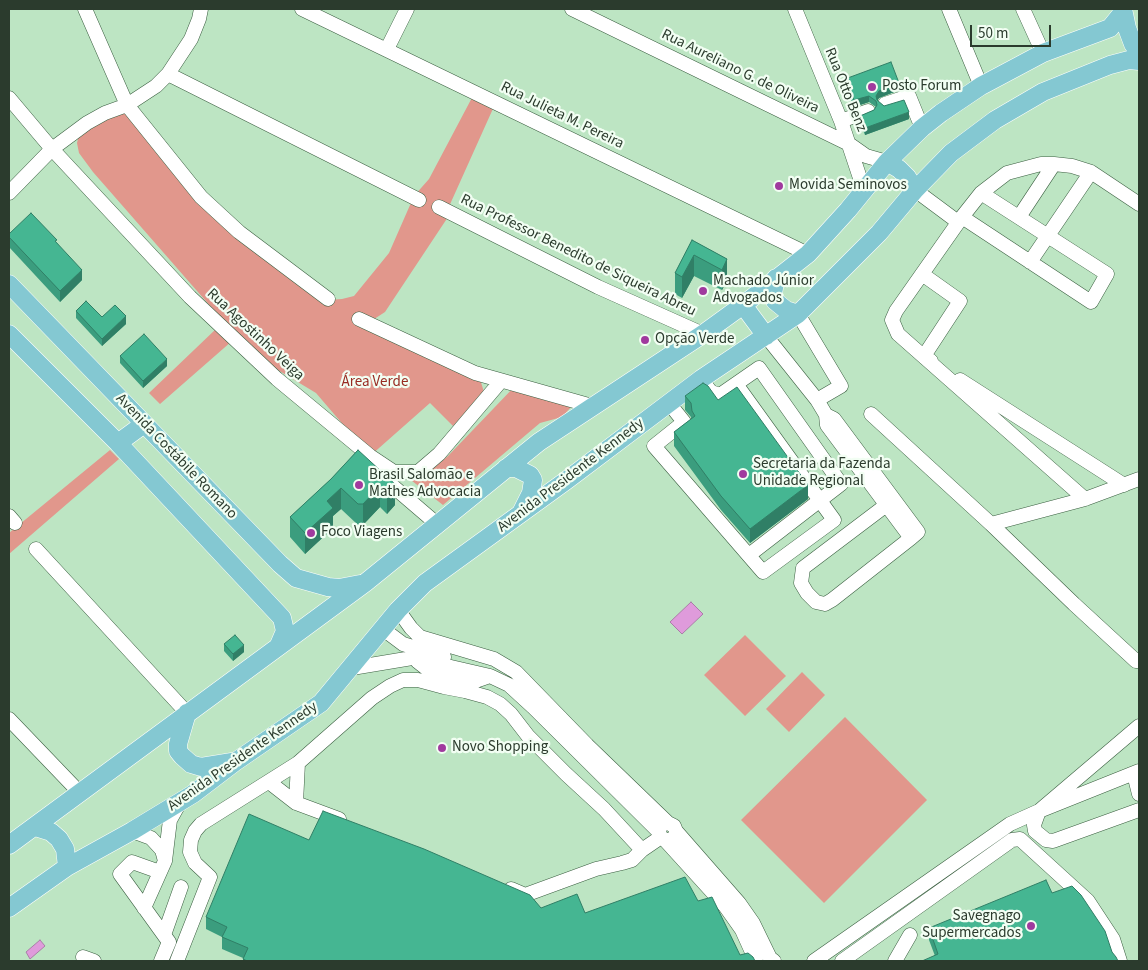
<!DOCTYPE html>
<meta charset="utf-8">
<style>
body{margin:0}
#map{position:relative;width:1148px;height:970px;overflow:hidden;background:#bde5c3;font-family:"Source Sans 3",sans-serif}
canvas{display:block}
.frame{position:absolute;inset:0;border:10px solid #2b3b2d;pointer-events:none}
.scale{position:absolute;left:970px;top:25px;width:81px;height:22px;box-sizing:border-box;border:2px solid #2b3b2d;border-top:0;padding-left:6px;font-size:15px;line-height:18px;white-space:nowrap;color:#2b3b2d;-webkit-text-stroke:4px #f2fef3;paint-order:stroke}
</style>
<div id="map">
<canvas width="1148" height="970"></canvas>
<div class="frame"></div>
<div class="scale">50 m</div>
</div>
<script>
const context = document.querySelector('canvas').getContext('2d');
context.lineJoin = 'round';
function paint(path, color) {
  context.fillStyle = color;
  context.fill(path, 'evenodd');
}
function shape(rows) {
  const path = new Path2D();
  for (const r of rows) {
    path.moveTo(r[0], r[1]);
    for (let i = 2; i < r.length; i += 2) path.lineTo(r[i], r[i + 1]);
  }
  return path;
}
function trace(path, color, width, dash) {
  context.strokeStyle = color;
  context.lineWidth = width;
  context.lineCap = dash ? 'butt' : 'round';
  context.setLineDash(dash || []);
  context.stroke(path);
}
function drawText(font, color, halo, rows, align = 'center') {
  context.font = font + ' "Source Sans 3",sans-serif';
  context.lineWidth = 4.5;
  context.setLineDash([]);
  context.textBaseline = 'middle';
  context.strokeStyle = halo;
  context.fillStyle = color;
  for (const [text, x, y, turn = 0] of rows) {
    context.save();
    context.translate(x, y);
    context.rotate((+turn || 0) * Math.PI / 180);
    context.textAlign = isNaN(turn) ? turn : align;
    if (halo) context.strokeText(text, 0, 0);
    context.fillText(text, 0, 0);
    context.restore();
  }
}
const green = shape([
 [475,92,496,102,447,211,448,217,385,312,365,325,479,376,484,392,453,426,430,403,370,456,316,393,253,355,93,172,79,153,77,143,79,135,115,114,128,114,194,189,328,300,342,299,354,296,389,253,414,196,429,179],
 [217,328,232,341,160,404,149,393],
 [516,385,571,407,562,417,540,423,443,505,407,477,430,471,448,456],
 [110,450,119,459,9,554,9,533],
 [745,635,786,676,745,716,704,675],
 [802,672,825,695,789,732,766,709],
 [845,717,927,800,824,903,741,820]
]);
const water = shape([
 [691,602,703,614,682,634,670,622,691,602],
 [40,940,45,946,30,959,26,952,40,940]
]);
const minor = shape([
 [85,9,127,105,201,197,239,232,328,299],
 [302,9,808,254],
 [572,9,849,144,866,156,887,162],
 [795,9,841,121,864,190],
 [949,9,981,86],
 [1023,9,1043,53],
 [387,49,407,9],
 [168,74,419,200],
 [9,98,52,149,190,297,277,379,370,456,394,472,418,472,439,454,501,381],
 [885,104,909,96,922,128],
 [841,121,868,111],
 [915,190,958,222],
 [9,193,52,149,87,123,105,113,127,105,156,86,168,74,191,39,199,19,201,9],
 [439,207,598,287,703,334],
 [962,217,1091,302,1107,274,981,193],
 [1019,217,1054,164],
 [1030,262,1091,172],
 [922,274,960,301,924,356,931,361],
 [359,319,475,373,592,406],
 [766,336,817,400,841,386,798,314],
 [701,379,711,392,720,395,759,368,841,484,749,555],
 [960,380,1124,485],
 [817,400,826,415,827,425,911,538,918,532,834,419,826,415],
 [668,402,684,422,654,446,763,572,834,520,736,384],
 [871,414,991,524,1085,499,1139,479],
 [381,476,437,524],
 [1085,499,898,334,892,320,896,311,962,217,981,193,1007,173,1041,164,1054,164,1072,166,1091,172,1139,204],
 [893,500,803,568,801,583,807,593,816,602,825,604,832,600,911,538],
 [9,516,15,523],
 [991,524,1074,604,1136,661,1139,661],
 [36,549,187,713],
 [398,610,411,628,420,637,494,659,516,672,587,745,668,823],
 [383,629,403,644,444,657],
 [417,661,431,672,467,681,473,682,490,676],
 [352,668,412,658,490,676,509,685,533,707,659,832],
 [9,719,79,792],
 [1139,771,1039,811,1034,825,1035,831,1046,840,1053,841,1139,810],
 [1134,774,1139,794],
 [269,782,296,803,339,819],
 [296,803,298,763],
 [132,831,151,838,162,850,165,861],
 [676,831,675,836,671,840,665,840,661,837,659,832,660,827,663,824,668,823,674,826,676,831,739,903,753,923,770,958,774,961],
 [665,840,725,906,742,930,756,961],
 [160,872,132,862,120,874,169,942,161,961],
 [511,889,525,895,596,869,622,863,632,860,642,850,661,837],
 [144,908,165,861,170,820,180,802],
 [164,935,181,887],
 [83,957,94,961],
 [177,961,210,877,195,863,190,852,191,840,195,831,201,824,298,763,372,698,390,686,403,680,418,680,444,687,465,691,487,697,500,704,511,714,528,736,566,774,604,809,642,850],
 [814,961,1010,824,1039,811,1139,726],
 [842,961,1012,840,1020,839,1088,901,1113,939,1120,961],
 [895,961,910,935]
]);
const major = shape([
 [1123,9,1127,28,1133,44,1139,53],
 [887,162,899,169,907,177,915,190],
 [776,278,773,293,775,301,786,310,798,314],
 [9,284,280,564,296,578,328,587,339,588,360,584],
 [743,305,766,336],
 [9,334,118,443,282,618,285,631,279,645],
 [118,443,144,424],
 [506,468,516,468,530,475,533,480,531,493,521,513],
 [187,713,178,744,178,751,182,756,191,764,201,767,232,762],
 [35,827,51,832,59,839,65,849,67,867],
 [9,845,365,583,539,442,703,334,743,305,808,254,848,210,887,162,922,128,941,113,981,86,1043,53,1110,28,1123,12],
 [9,908,67,867,132,831,193,794,235,762,321,703,398,610,425,583,567,480,701,379,798,314,879,233,915,190,951,153,995,120,1043,92,1110,65,1129,60,1139,61]
]);
const wall = shape([
 [845,79,899,90,879,98,877,101,884,106,909,119,865,135,860,123,860,116,874,110,876,107,869,102,854,107,845,86],
 [9,234,57,243,82,280,60,302,9,247],
 [692,240,727,259,727,280,722,290,694,276,682,298,675,294,675,273],
 [76,311,102,317,126,324,102,346,76,318],
 [120,356,167,366,143,388,120,363],
 [685,396,718,400,808,499,750,543,721,510,674,446,674,432,691,419,691,417,685,410],
 [358,450,395,505,387,514,380,507,363,525,358,525,341,509,333,516,333,528,305,554,290,537,290,517,331,479],
 [224,644,244,652,233,661,224,651],
 [309,840,541,908,585,913,698,901,740,955,755,961,243,961,243,958,222,949,222,937,206,929,206,917],
 [1052,893,1112,952,935,956,929,940,929,928]
]);
const shadedWall = shape([
 [899,83,899,90,879,98,876,103,876,96,879,91],
 [869,96,869,102,854,107,854,100],
 [909,112,909,119,865,135,865,128],
 [694,255,694,276,682,298,682,277],
 [727,259,727,280,722,290,722,270],
 [82,270,82,280,60,302,60,291],
 [126,316,126,324,102,346,102,339],
 [167,359,167,366,143,388,143,381],
 [395,484,395,505,387,514,387,493],
 [808,485,808,499,750,543,750,529],
 [380,486,380,507,363,525,363,504],
 [341,488,341,509,333,516,333,528,305,554,305,533,327,501],
 [244,645,244,652,233,661,233,654]
]);
const building = shape([
 [891,62,899,83,879,91,876,96,877,100,884,106,904,100,909,112,865,128,860,116,874,110,877,105,876,101,869,96,854,100,845,79,891,62],
 [31,213,57,240,55,241,82,270,60,291,9,237,9,234,31,213],
 [692,240,727,259,722,270,694,255,682,277,675,273,692,240],
 [86,301,102,317,115,305,126,316,102,339,76,311,86,301],
 [144,334,167,359,143,381,120,356,144,334],
 [703,383,708,386,718,400,737,387,808,485,750,529,721,496,674,432,695,416,692,411,691,403,685,396,703,383],
 [358,450,395,484,387,493,380,486,363,504,358,504,341,488,327,501,333,508,305,533,290,517,331,479,358,450],
 [235,635,244,645,233,654,224,644,235,635],
 [323,811,424,849,530,895,541,908,577,894,585,913,685,877,698,901,712,897,740,955,748,953,753,957,755,961,247,961,243,959,248,948,222,937,227,927,206,917,249,814,309,840,323,811],
 [1046,880,1052,893,1072,886,1081,895,1105,931,1112,952,1116,957,1118,961,922,961,938,954,929,928,1046,880]
]);
const markers = [
 [872,87,5,"#a03a9e"],
 [779,186,5,"#a03a9e"],
 [703,291,5,"#a03a9e"],
 [645,340,5,"#a03a9e"],
 [743,474,5,"#a03a9e"],
 [359,485,5,"#a03a9e"],
 [311,533,5,"#a03a9e"],
 [442,748,5,"#a03a9e"],
 [1031,926,5,"#a03a9e"]
];
const streetNames = [
 ["Rua Aureliano G. de Oliveira",740,72,26],
 ["Rua Otto Benz",845,90,68],
 ["Rua Julieta M. Pereira",562,116,26],
 ["Rua Professor Benedito de Siqueira Abreu",578,256,26],
 ["Rua Agostinho Veiga",255,335,43],
 ["Avenida Costábile Romano",176,457,46],
 ["Avenida Presidente Kennedy",571,476,-37],
 ["Avenida Presidente Kennedy",243,757,-35]
];
const poiNames = [
 ["Posto Forum",882,87],
 ["Movida Seminovos",789,186],
 ["Machado Júnior",713,282],
 ["Advogados",713,299],
 ["Opção Verde",655,340],
 ["Secretaria da Fazenda",753,465],
 ["Unidade Regional",753,482],
 ["Brasil Salomão e",369,476],
 ["Mathes Advocacia",369,493],
 ["Foco Viagens",321,533],
 ["Novo Shopping",452,748],
 ["Savegnago",1021,917,"right"],
 ["Supermercados",1021,934,"right"]
];
const parkNames = [
 ["Área Verde",375,383]
];
paint(green, '#e1978c');
paint(water, '#df9bdb');
trace(water, '#a97ea7', 1);
trace(minor, '#3b5f41', 15);
trace(major, '#fff', 19);
trace(minor, '#fff', 14);
trace(major, '#84c8d2', 18);
paint(wall, '#3b9d7e');
paint(shadedWall, '#307f66');
paint(building, '#45b692');
trace(building, '#307f66', 1);
for (const [x, y, r, color] of markers) {
  const dot = new Path2D();
  dot.arc(x, y, r, 0, 2 * Math.PI);
  context.fillStyle = color;
  context.fill(dot);
  trace(dot, '#f2fef3', 2);
}
drawText('15px', '#2b3b2d', '#f2fef3', streetNames);
drawText('15px', '#2b3b2d', '#f2fef3', poiNames, 'left');
drawText('15px', '#982b22', '#f2fef3', parkNames);
</script>
